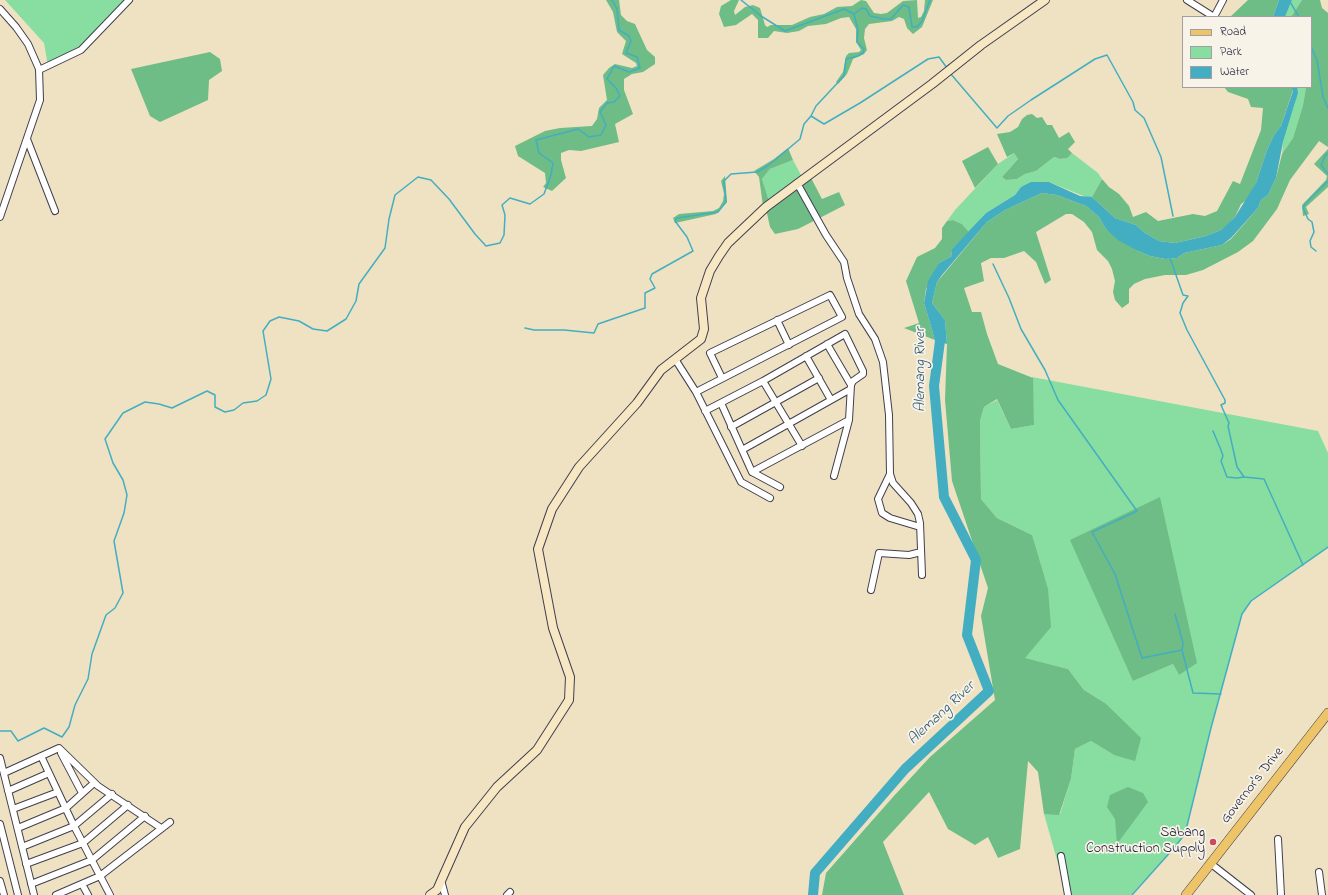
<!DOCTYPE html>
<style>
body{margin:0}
#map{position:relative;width:1328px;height:895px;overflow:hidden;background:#efe2c3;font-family:"Indie Flower",sans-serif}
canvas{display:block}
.legend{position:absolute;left:1182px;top:16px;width:130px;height:72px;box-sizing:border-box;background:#f7f3e8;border:1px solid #a29fa3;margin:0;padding:5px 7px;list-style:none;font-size:12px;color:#22223b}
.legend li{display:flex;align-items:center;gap:8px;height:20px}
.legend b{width:20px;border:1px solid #a29fa3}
</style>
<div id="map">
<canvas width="1328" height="895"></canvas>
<ul class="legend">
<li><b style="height:5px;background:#eec469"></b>Road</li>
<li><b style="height:11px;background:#88dda0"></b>Park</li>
<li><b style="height:11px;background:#43aec1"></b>Water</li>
</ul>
</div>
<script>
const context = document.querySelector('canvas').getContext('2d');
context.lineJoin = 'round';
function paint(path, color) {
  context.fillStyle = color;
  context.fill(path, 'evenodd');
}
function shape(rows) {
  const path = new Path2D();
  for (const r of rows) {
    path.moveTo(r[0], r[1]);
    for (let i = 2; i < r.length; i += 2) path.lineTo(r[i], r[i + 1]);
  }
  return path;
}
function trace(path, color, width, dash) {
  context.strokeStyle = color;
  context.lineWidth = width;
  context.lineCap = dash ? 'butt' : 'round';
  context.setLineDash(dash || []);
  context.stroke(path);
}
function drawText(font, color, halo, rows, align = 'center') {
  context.font = font + ' "Indie Flower",sans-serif';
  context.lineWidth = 3.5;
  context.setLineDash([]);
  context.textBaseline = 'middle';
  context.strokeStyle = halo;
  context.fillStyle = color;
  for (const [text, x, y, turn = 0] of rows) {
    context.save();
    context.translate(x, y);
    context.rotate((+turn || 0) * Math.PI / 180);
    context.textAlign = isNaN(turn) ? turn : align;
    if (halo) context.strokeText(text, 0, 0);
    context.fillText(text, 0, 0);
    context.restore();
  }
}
const green = shape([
 [5,0,128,0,81,50,48,66,44,43],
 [1292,0,1302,0,1291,17,1285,17],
 [1297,87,1306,87,1303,105,1293,138,1282,154,1283,142,1295,103],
 [1014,153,1018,159,1002,177,1006,180,1017,179,1025,174,1036,171,1054,157,1060,159,1066,158,1072,153,1098,173,1102,179,1092,197,1086,197,1049,182,1036,183,1021,187,1015,195,986,213,969,232,962,224,953,220,947,221,955,210,998,164],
 [793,160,802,177,769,201,762,179,770,169],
 [1032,377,1318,431,1328,453,1328,548,1251,601,1242,614,1211,728,1185,834,1174,848,1131,895,1067,895,1044,814,1060,814,1071,779,1075,749,1091,741,1114,755,1105,703,1084,690,1068,669,1024,658,1032,535,997,518,981,499,980,421,984,407,997,400,1011,429,1034,425],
 [1160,497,1179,675,1173,664,1133,681]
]);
const forest = shape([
 [606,0,619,0,621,15,627,21,635,24,647,50,655,57,655,64,643,72,632,74,624,79,624,90,633,114,615,124,619,142,581,151,569,150,561,153,561,160,566,178,552,191,543,187,546,183,545,173,518,156,515,146,545,131,560,128,592,126,597,119,599,108,607,100,603,75,609,68,615,64,632,68,637,66,636,63,622,54,626,41,617,32,613,12],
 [731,0,739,0,734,11,735,15,745,7,753,5,760,8,765,25,767,27,771,25,792,25,810,17,824,14,837,7,852,6,861,0,866,1,874,13,881,14,887,13,903,1,917,0,918,18,921,17,924,11,925,0,933,0,922,27,913,34,907,28,904,19,899,17,892,21,869,24,865,29,864,38,867,50,864,54,853,59,847,74,838,84,836,82,843,72,846,56,849,53,859,52,861,50,856,42,856,29,849,17,841,18,826,24,808,26,799,31,787,33,774,31,768,38,758,38,758,20,752,14,736,25,724,27,719,14,721,6],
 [1248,0,1279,0,1273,17,1230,17],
 [1302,0,1320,0,1322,8,1328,13,1328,147,1319,141,1290,180,1277,209,1253,241,1238,252,1203,270,1186,275,1165,275,1145,279,1134,284,1129,289,1129,303,1122,308,1115,300,1113,292,1115,281,1112,269,1108,261,1097,250,1092,232,1084,222,1072,214,1066,214,1036,232,1051,280,1045,284,1036,262,1024,251,1004,258,991,258,981,263,984,281,964,288,972,312,981,312,987,334,998,364,1033,378,1034,425,1011,429,997,399,984,407,980,421,981,499,997,518,1032,535,1048,589,1051,627,1025,658,1068,669,1084,690,1105,703,1141,738,1135,761,1114,755,1091,741,1075,749,1071,779,1059,815,1044,814,1038,772,1028,761,1020,849,998,858,988,837,975,845,948,829,929,792,883,842,904,895,822,895,826,873,893,797,930,757,995,700,981,616,988,588,952,481,945,400,947,344,945,320,932,303,937,282,987,222,1005,210,1042,193,1057,195,1086,206,1099,217,1106,229,1138,251,1150,256,1165,259,1177,258,1184,253,1222,245,1231,239,1258,208,1261,200,1268,195,1276,178,1282,154,1293,138,1303,105,1306,87,1311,87,1311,17,1291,17],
 [210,52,220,59,222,71,209,80,208,100,160,122,150,116,131,69],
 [1224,87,1291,87,1293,90,1281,126,1274,135,1267,150,1256,183,1248,199,1241,204,1235,217,1227,225,1221,230,1206,236,1175,243,1159,241,1145,233,1136,225,1115,218,1092,197,1102,179,1109,187,1119,194,1129,206,1133,217,1146,212,1158,221,1193,214,1205,216,1217,211,1233,181,1240,184,1261,130,1263,108,1251,107,1248,99,1228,92],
 [1032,114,1037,118,1042,117,1047,125,1052,125,1059,138,1069,132,1075,142,1068,149,1072,153,1067,158,1060,159,1054,157,1036,171,1025,174,1017,179,1006,180,1002,177,1018,159,1014,153,1007,157,997,134,1010,132,1018,127,1022,119,1027,115],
 [988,147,998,164,975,188,962,161],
 [788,148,793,160,770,169,762,179,769,201,763,206,759,177,754,171,774,159],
 [1328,149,1328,187,1306,207,1309,214,1303,216,1302,205,1326,180,1327,176,1314,164],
 [725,176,727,202,716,214,675,223,673,218,679,214,713,211,719,208,723,201,724,194,721,181],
 [810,176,822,199,839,192,845,205,798,229,775,234,770,227,766,209],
 [953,220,962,224,969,232,951,250,952,256,939,263,926,289,924,303,935,340,904,328,919,323,906,281,917,257,935,248,942,239,942,228,947,221],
 [1160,497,1197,663,1179,675,1173,664,1133,681,1070,540],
 [1128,787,1143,793,1148,802,1117,844,1115,819,1107,807,1110,795]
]);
const water = shape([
 [1279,0,1292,0,1285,17,1273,17],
 [1291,87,1297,87,1298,93,1283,142,1276,178,1268,195,1261,200,1258,208,1231,238,1222,245,1184,253,1177,258,1165,259,1150,256,1138,251,1118,240,1106,229,1099,217,1086,206,1057,195,1042,193,1005,210,987,222,942,275,937,282,932,303,945,320,947,344,935,340,924,303,928,281,939,263,952,256,951,250,986,213,1015,195,1021,187,1031,182,1049,182,1080,196,1092,197,1115,218,1136,225,1145,233,1159,241,1175,243,1206,236,1221,230,1235,217,1256,183,1267,150,1274,135,1281,126,1293,91]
]);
const stream = shape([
 [741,0,761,16,785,31,844,9,854,14,862,8,866,9,870,16,884,19,891,19,903,5,909,7,912,27,917,27,922,21,930,0],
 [1289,0,1299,17],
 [1007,22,1035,2],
 [1311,47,1317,60,1323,97,1328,108],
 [946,67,956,60],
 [950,73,997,128,1008,116,1031,100,1095,59,1107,55,1133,102,1135,110,1144,118,1161,157,1173,216],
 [811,116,816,106,844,76,846,59,858,56,863,53,864,49,857,42,858,30,854,14],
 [1328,153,1325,156,1321,165,1328,174],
 [1316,251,1311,247,1310,241,1314,232,1312,222,1308,219,1303,208,1305,204,1328,181],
 [1170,258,1183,295,1188,296,1183,303,1180,313,1187,330,1225,400,1225,403,1221,405,1229,423,1228,426,1237,467,1244,477,1264,479,1303,565],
 [993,264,1009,298,1021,329,1045,370,1058,400,1137,511,1092,532,1115,574,1142,658,1182,650],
 [525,328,534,330,564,330,594,333,598,324,645,308,645,293,655,288,650,279,652,274,693,251,687,237,675,221,677,218,718,212,726,202,724,181,731,174,757,172,769,165,800,139,804,124,811,116,824,124,860,103,928,59,939,57,947,68],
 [1213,431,1221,450,1223,456,1221,461,1227,477,1237,478,1244,477],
 [1175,614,1183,643,1182,650,1193,693,1221,694],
 [0,731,11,731,18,741,44,728,62,737,69,727,75,705,88,679,92,654,106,615,115,608,123,593,114,541,124,513,127,495,123,480,113,463,105,439,123,413,145,402,159,404,172,408,207,391,215,395,215,407,225,412,234,410,243,403,257,401,266,395,271,379,263,331,270,321,279,317,299,321,313,329,327,331,346,319,356,301,359,284,385,248,389,219,395,195,418,177,431,180,449,199,475,234,486,246,500,243,504,235,505,215,502,205,510,198,530,204,544,194,551,175,553,163,539,153,536,140,578,129,589,137,601,135,606,125,600,112,607,103,614,102,620,96,616,88,607,79,614,66,629,72,640,68,637,57,626,53,631,41,629,36,619,30,617,9,612,0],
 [1132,895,1174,848,1185,834,1211,728,1242,614,1251,601,1328,547]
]);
const river = shape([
 [813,895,815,873,905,769,989,691,967,635,976,560,944,497,934,386,940,341,938,329]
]);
const street = shape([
 [1187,0,1214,17,1223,0],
 [0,9,16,27,28,44,39,69,40,100,0,217],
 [39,70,81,50,129,0],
 [27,139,55,211],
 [797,183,826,235,844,262,847,278,859,314,875,339,883,362,889,415,890,474,893,483,911,503,918,514,920,523,922,575],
 [777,320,789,345],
 [827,344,851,385],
 [806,356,831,400],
 [675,359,696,392,741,482,770,498],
 [763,381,802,446],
 [696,392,842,317,830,295,710,353,722,378],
 [721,403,752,472,780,487],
 [705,411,763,381,845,334,863,371,863,374,853,381,851,385,849,420,752,472],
 [731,427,819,378],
 [742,450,849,390],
 [890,474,878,499,882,513,890,518,920,527],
 [834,476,849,420],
 [871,590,879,553,909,555,921,552],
 [61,753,82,793],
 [41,756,74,826,110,895],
 [0,758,34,895],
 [4,773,59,748,98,786,161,828],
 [8,791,49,773],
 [13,809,58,792],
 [0,824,18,895],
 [18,828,66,808,94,783],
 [1278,839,1281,895],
 [22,847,74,826,112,794],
 [1061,856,1068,895],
 [1210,863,1251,895],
 [26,864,83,843,128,805],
 [1319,872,1322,895],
 [441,880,445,895],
 [0,881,4,895],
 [31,884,92,860,145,816],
 [82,884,88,895],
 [56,895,100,876,170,822],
 [507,895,510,892]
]);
const secondary = shape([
 [430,895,437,890,465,827,497,787,537,750,569,700,570,677,553,628,538,549,552,509,579,467,637,403,661,370,701,339,704,329,701,298,710,271,719,256,728,243,766,207,932,84,981,45,1045,0]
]);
const primary = shape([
 [1186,895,1328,713]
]);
const markers = [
 [1213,842,4,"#d1495b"]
];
const streetNames = [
 ["Governor's Drive",1253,786,-52]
];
const poiNames = [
 ["Sabang",1205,834],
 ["Construction Supply",1205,850]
];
const waterNames = [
 ["Alemang River",922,370,-90],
 ["Alemang River",942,714,-43]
];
paint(green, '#88dda0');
paint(forest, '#6ebc86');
paint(water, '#43aec1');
trace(stream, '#43aec1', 1.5);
trace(river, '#43aec1', 10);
trace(street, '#413f4f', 8);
trace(secondary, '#413f4f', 10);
trace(primary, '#413f4f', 10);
trace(street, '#fff', 6);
trace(secondary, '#f8e7c3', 8);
trace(primary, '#eec469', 9);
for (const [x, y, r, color] of markers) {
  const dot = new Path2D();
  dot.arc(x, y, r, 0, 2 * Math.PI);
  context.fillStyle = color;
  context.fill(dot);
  trace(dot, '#f7f3e8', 1.5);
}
drawText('14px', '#22223b', '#f7f3e8', streetNames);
drawText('14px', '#22223b', '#f7f3e8', poiNames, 'right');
drawText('italic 15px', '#2f5a71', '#f7f3e8', waterNames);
</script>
